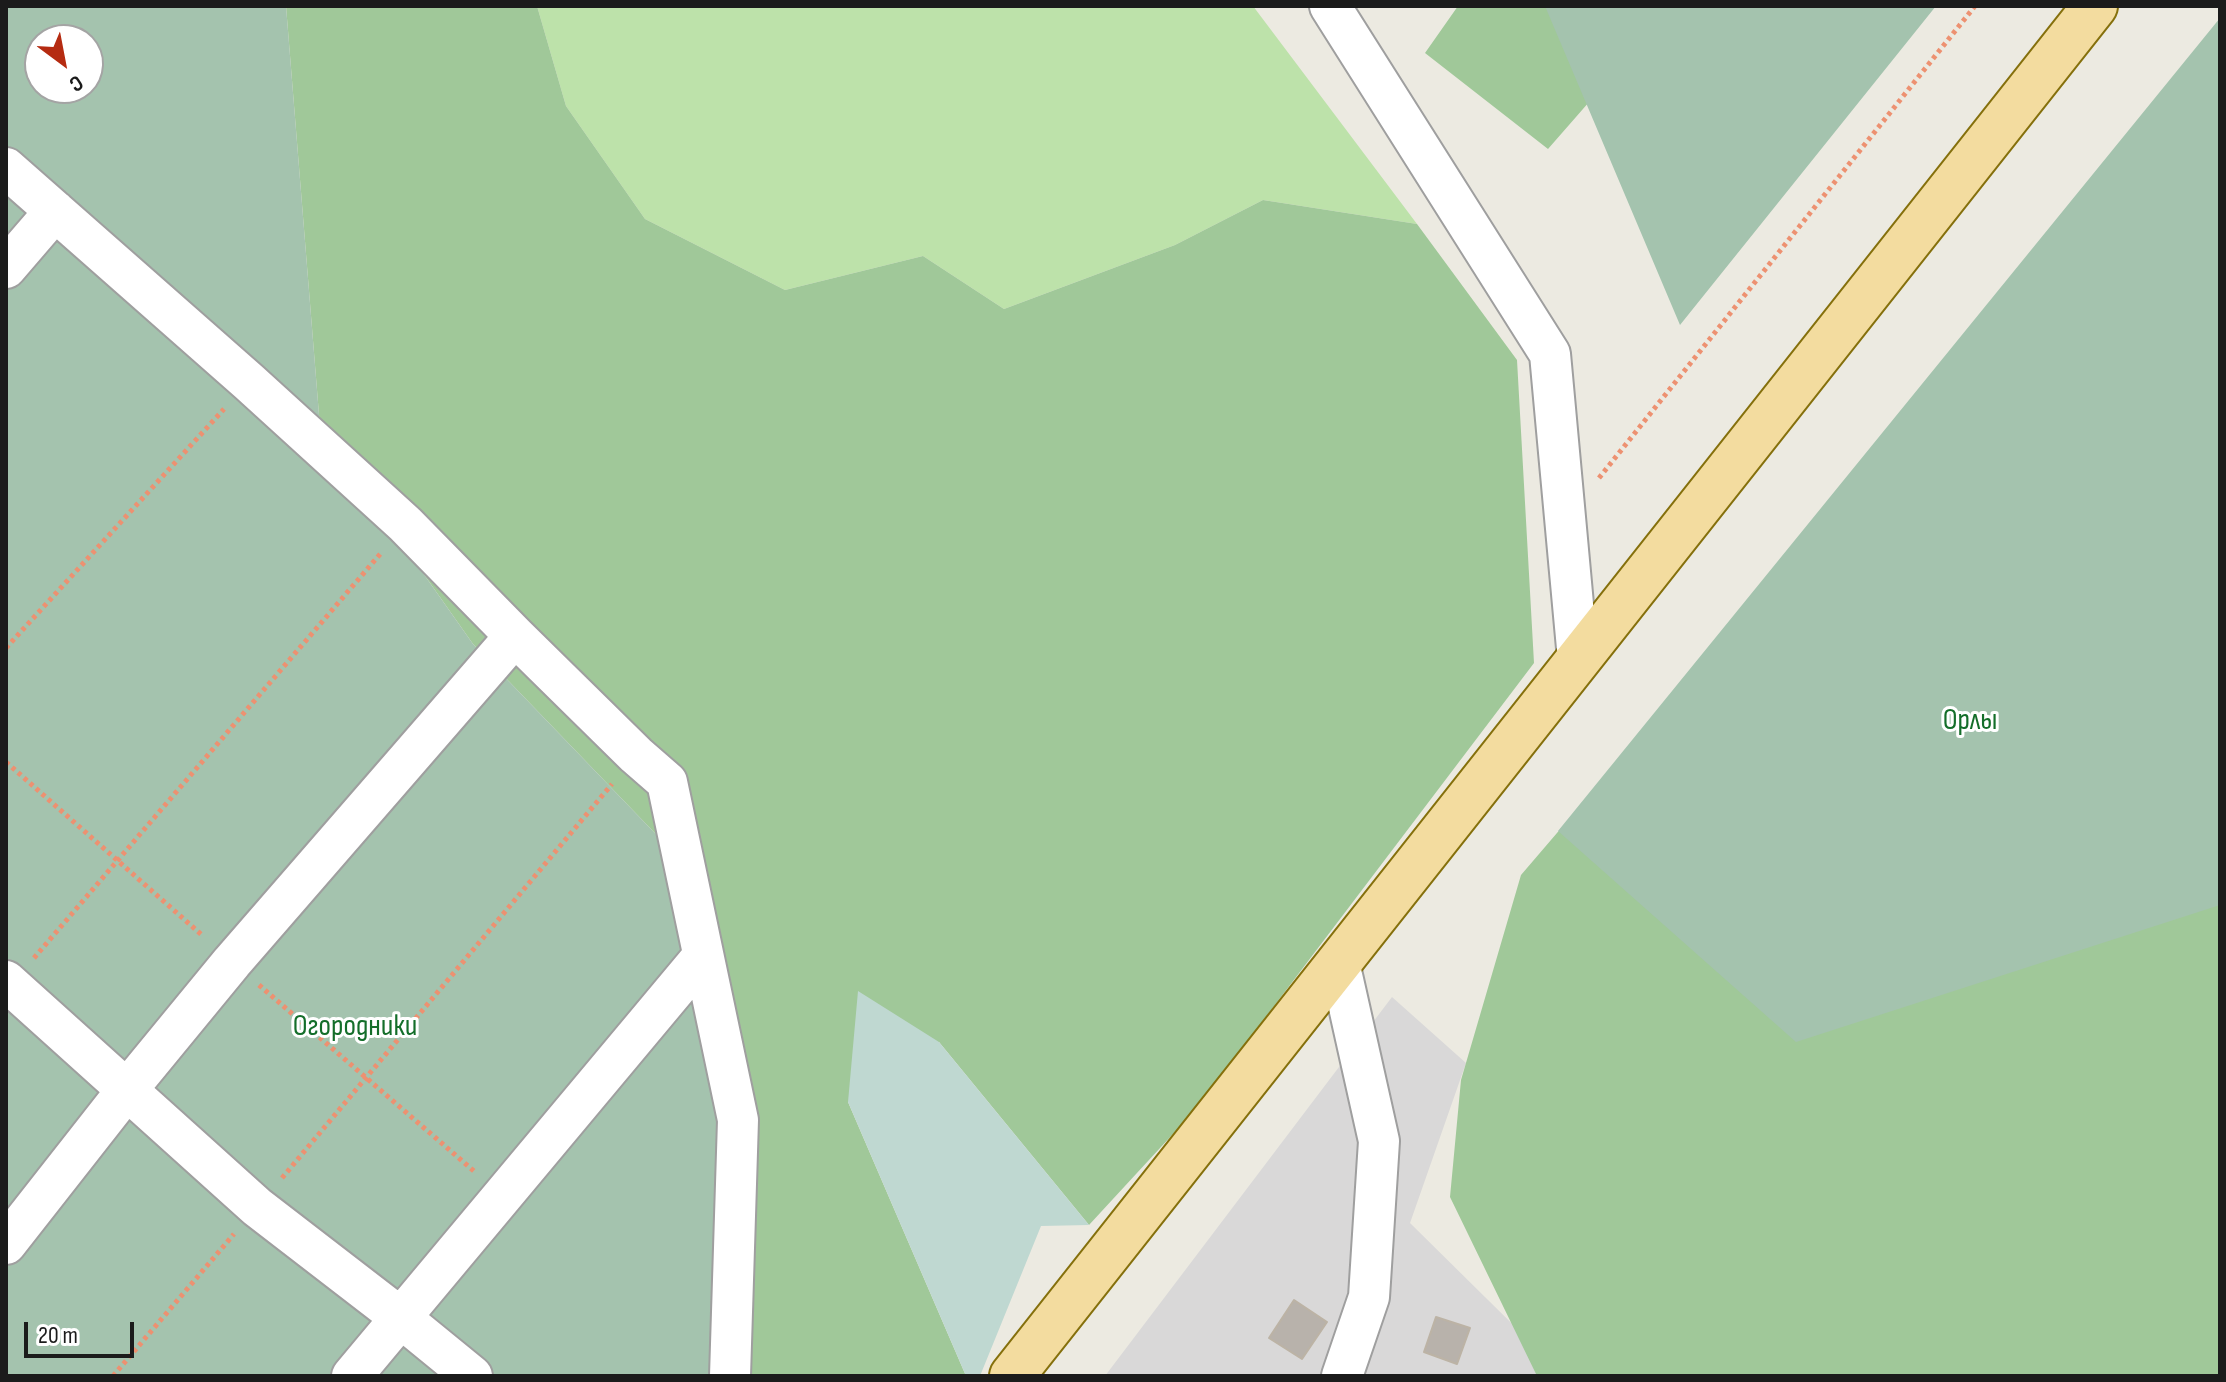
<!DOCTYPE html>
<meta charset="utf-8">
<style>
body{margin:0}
#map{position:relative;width:2226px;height:1382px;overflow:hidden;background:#eceae1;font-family:"Sofia Sans Condensed",sans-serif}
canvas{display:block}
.frame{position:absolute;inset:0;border:8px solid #1b1b1b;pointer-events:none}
.north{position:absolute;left:24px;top:24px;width:80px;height:80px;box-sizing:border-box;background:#fff;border:2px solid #a4a4a4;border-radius:50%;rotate:148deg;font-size:22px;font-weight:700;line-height:32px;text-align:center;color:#1b1b1b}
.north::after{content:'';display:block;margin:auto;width:28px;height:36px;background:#b52b11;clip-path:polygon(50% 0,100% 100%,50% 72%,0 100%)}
.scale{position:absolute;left:24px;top:1322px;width:110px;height:36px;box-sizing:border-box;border:4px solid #1b1b1b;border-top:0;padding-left:10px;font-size:24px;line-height:28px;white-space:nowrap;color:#1b1b1b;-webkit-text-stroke:6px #fff;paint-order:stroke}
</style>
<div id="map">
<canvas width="2226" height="1382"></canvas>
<div class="frame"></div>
<div class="north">С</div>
<div class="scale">20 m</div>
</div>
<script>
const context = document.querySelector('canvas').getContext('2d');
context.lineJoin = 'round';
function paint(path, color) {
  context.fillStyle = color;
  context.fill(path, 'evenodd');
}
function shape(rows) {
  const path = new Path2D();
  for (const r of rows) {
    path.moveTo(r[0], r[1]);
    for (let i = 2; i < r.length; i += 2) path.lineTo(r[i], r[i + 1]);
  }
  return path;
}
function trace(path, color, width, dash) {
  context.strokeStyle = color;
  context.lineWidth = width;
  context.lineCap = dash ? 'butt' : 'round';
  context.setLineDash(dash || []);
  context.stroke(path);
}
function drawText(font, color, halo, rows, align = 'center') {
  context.font = font + ' "Sofia Sans Condensed",sans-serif';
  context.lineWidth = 6;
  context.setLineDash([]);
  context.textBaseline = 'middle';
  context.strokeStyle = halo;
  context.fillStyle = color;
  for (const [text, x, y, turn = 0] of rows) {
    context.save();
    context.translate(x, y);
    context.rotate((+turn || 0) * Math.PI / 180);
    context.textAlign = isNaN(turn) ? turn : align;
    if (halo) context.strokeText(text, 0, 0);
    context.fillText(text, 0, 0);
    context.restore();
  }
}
const residential = shape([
 [1392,997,1466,1063,1410,1223,1565,1376,1105,1376]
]);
const grass = shape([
 [537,6,1253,6,1417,224,1263,200,1175,245,1004,309,923,256,785,290,645,219,566,106]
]);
const forest = shape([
 [286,6,537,6,566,106,645,219,785,290,923,256,1004,309,1175,245,1263,200,1417,224,1517,360,1534,663,1196,1109,1089,1225,939,1042,848,1102,966,1376,748,1376,674,853,473,644,320,427],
 [1458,6,1673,6,1548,149,1425,53],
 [2220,59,2220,1376,1537,1376,1450,1197,1461,1080,1521,875]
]);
const wetland = shape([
 [858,991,939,1042,1089,1225,1041,1226,980,1376,966,1376,848,1102]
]);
const cemetery = shape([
 [6,6,286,6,320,427,473,644,674,853,755,1201,748,1376,6,1376],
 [40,40,88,40,88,88,40,88],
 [1545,6,1936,6,1680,325],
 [2220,18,2220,905,1796,1042,1558,831]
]);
const building = shape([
 [1294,1300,1327,1322,1302,1359,1269,1338,1294,1300],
 [1436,1317,1470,1328,1457,1364,1424,1352,1436,1317]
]);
const path = shape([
 [1599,478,1975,6],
 [6,648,224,409],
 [6,762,203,936],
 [34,958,381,553],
 [259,985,475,1172],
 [282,1178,612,784],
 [113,1376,234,1234]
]);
const minor = shape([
 [1330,6,1550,354,1578,659],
 [6,168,249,382,405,524,515,636,636,755,667,782,738,1120,730,1376],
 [6,268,55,211],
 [1339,962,1379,1141,1369,1297,1342,1376],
 [6,981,257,1207,401,1318,472,1376],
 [6,1244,126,1091,232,962,515,636],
 [352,1376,703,956]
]);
const major = shape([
 [1012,1376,2095,6]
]);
const parkNames = [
 ["Орлы",1970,721],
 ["Огородники",355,1027]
];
paint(residential, '#d9d8d8');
paint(grass, '#bde2aa');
paint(forest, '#a0c899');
paint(wetland, '#bfd8d1');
paint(cemetery, '#a4c3ae');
paint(building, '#b8b2ab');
trace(building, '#bcb3a5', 2);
trace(minor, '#9f9f9f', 44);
trace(major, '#85700c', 48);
trace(path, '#ed9171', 5, [4, 4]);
trace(minor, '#fff', 40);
trace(major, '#f3dc9f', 44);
drawText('30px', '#146e2a', '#fff', parkNames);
</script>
